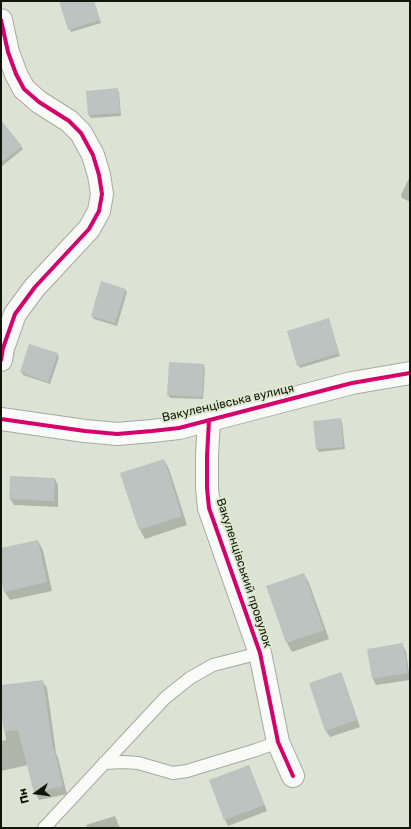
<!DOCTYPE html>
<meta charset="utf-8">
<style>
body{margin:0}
#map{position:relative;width:411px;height:829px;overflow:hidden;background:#dce3d5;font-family:Rubik,sans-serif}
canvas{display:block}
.frame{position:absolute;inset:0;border:2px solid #11150c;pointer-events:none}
.north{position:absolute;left:16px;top:773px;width:40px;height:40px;-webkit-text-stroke:3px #dde9cf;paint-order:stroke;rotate:256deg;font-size:11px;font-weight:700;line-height:16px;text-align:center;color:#11150c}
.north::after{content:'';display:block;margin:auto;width:14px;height:18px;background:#11150c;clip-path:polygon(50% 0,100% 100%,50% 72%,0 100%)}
</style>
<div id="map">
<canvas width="411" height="829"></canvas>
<div class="frame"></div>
<div class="north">Пн</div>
</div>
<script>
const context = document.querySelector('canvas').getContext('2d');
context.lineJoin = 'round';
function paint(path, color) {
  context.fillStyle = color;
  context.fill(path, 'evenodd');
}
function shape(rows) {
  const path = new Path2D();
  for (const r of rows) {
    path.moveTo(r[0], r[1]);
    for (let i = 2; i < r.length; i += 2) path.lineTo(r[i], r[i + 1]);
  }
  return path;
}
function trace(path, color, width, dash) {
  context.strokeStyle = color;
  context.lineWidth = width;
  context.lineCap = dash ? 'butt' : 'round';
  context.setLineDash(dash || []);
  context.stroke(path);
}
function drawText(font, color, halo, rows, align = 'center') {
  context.font = font + ' Rubik,sans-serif';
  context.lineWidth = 4;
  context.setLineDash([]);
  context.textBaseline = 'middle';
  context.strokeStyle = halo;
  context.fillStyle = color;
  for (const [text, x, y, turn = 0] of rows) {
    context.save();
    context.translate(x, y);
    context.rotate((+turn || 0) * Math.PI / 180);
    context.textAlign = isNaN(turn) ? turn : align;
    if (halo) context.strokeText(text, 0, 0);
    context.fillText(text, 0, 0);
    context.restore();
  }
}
const shadow = shape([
 [60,1,94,1,101,23,71,32],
 [117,90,119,92,121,116,91,118,89,115],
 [1,130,21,146,23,149,1,167],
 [410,176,410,202,402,198,401,195],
 [125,289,127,292,117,326,94,319,92,316],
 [330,322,340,356,300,368,298,365],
 [57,354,59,357,50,384,23,375,21,372],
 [203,365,205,368,203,399,170,398,168,395],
 [340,419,342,422,345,449,319,452,317,449],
 [164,460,169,469,187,525,145,539,140,530],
 [55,479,58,485,58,507,14,505,10,499],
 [38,541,43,550,52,591,10,600,4,591,1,574,1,549],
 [304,574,309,583,329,639,292,652,287,643,267,587],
 [402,644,406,651,410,680,376,685,373,679],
 [341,673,344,680,360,727,330,737,326,731],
 [42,681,47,688,56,753,58,758,67,794,39,800,35,793,28,765,1,771,1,741,6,740,1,704,1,686],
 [249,766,252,773,267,811,228,826,225,820],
 [115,816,120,828,87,828,86,825]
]);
const building = shape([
 [59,1,94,1,100,20,68,30],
 [118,88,120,113,88,115,86,91],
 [1,120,22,146,1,163],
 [101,281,126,289,115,323,91,316],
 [329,318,339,353,297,366,287,331],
 [29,344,58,353,48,382,20,372],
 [169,362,204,364,202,397,167,395],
 [341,418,343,447,316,449,313,421],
 [164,459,182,516,139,530,120,473],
 [10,476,55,478,54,501,9,499],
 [38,540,47,582,4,592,1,579,1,548],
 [304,573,324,630,286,643,266,586],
 [403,643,408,673,372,679,367,649],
 [341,672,357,720,325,731,309,683],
 [43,680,53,749,54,749,63,786,34,793,18,730,4,732,1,711,1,685],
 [249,765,264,805,224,820,209,780]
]);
const lane = shape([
 [104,763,124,762,138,763,173,773,187,771,256,750,278,742],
 [44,828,165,698,190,678,213,665,260,653]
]);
const street = shape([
 [1,20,8,52,16,74,24,89,39,102,69,121,81,133,93,155,99,175,102,194,99,211,89,229,35,287,15,314,3,348,1,360],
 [1,419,85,431,117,434,152,431,179,428,352,383,410,373],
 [209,420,207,456,207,488,209,508,260,653,278,742,293,776]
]);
const cycleway = shape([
 [1,20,8,52,16,74,24,89,39,102,69,121,81,133,93,155,99,175,102,194,99,211,89,229,35,287,15,314,3,348,1,360],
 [1,419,85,431,117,434,152,431,179,428,352,383,410,373],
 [209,420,207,456,207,488,209,508,260,653,278,742,293,776]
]);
const streetNames = [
 ["Вакуленцівська вулиця",228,403,-13],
 ["Вакуленцівський провулок",244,573,72]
];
paint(shadow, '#0003');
paint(building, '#bdc3c1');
trace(lane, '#a5aa9f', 14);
trace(street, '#a5aa9f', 24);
trace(lane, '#fafbf9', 12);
trace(street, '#fafbf9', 22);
trace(cycleway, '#d6006c', 4);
drawText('12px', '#11150c', '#dde9cf', streetNames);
</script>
